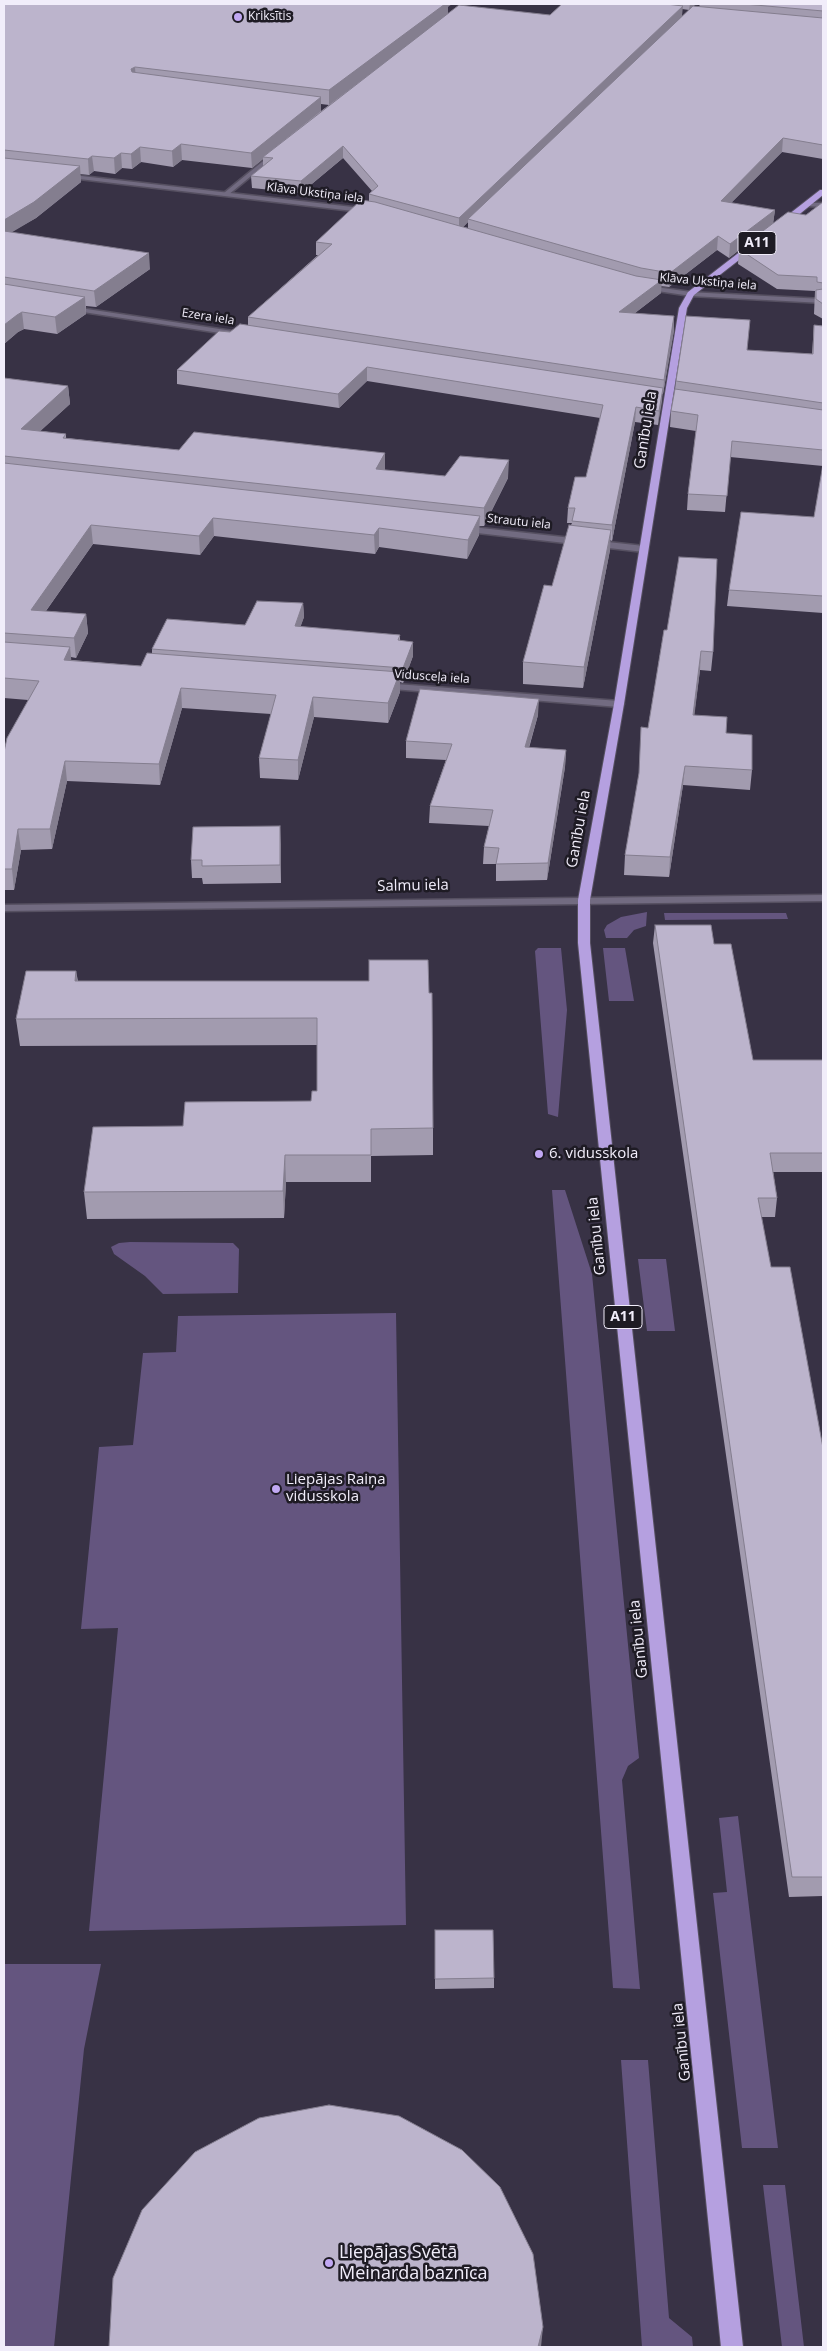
<!DOCTYPE html>
<meta charset="utf-8">
<style>
body{margin:0}
#map{position:relative;width:827px;height:2351px;overflow:hidden;background:#383245;font-family:"Open Sans",sans-serif}
canvas{display:block}
.frame{position:absolute;inset:0;border:5px solid #f1edfa;pointer-events:none}
</style>
<div id="map">
<canvas width="827" height="2351"></canvas>
<div class="frame"></div>
</div>
<script>
const context = document.querySelector('canvas').getContext('2d');
context.lineJoin = 'round';
function paint(path, color) {
  context.fillStyle = color;
  context.fill(path, 'evenodd');
}
function shape(rows) {
  const path = new Path2D();
  for (const r of rows) {
    path.moveTo(r[0], r[1]);
    for (let i = 2; i < r.length; i += 2) path.lineTo(r[i], r[i + 1]);
  }
  return path;
}
function trace(path, color, width, dash) {
  context.strokeStyle = color;
  context.lineWidth = width;
  context.lineCap = dash ? 'butt' : 'round';
  context.setLineDash(dash || []);
  context.stroke(path);
}
function drawText(font, color, halo, rows, align = 'center') {
  context.font = font + ' "Open Sans",sans-serif';
  context.lineWidth = 5;
  context.setLineDash([]);
  context.textBaseline = 'middle';
  context.strokeStyle = halo;
  context.fillStyle = color;
  for (const [text, x, y, turn = 0] of rows) {
    context.save();
    context.translate(x, y);
    context.rotate((+turn || 0) * Math.PI / 180);
    context.textAlign = isNaN(turn) ? turn : align;
    if (halo) context.strokeText(text, 0, 0);
    context.fillText(text, 0, 0);
    context.restore();
  }
}
const green = shape([
 [647,912,646,926,634,930,627,938,606,938,604,930,607,925,621,917],
 [664,913,786,913,788,919,665,920],
 [538,948,561,948,567,1010,558,1117,548,1114,535,951],
 [625,948,634,1001,609,1001,603,948],
 [552,1190,565,1190,592,1274,639,1758,628,1766,622,1780,640,1989,613,1988],
 [130,1242,233,1243,239,1249,238,1293,163,1294,145,1276,114,1254,111,1247,119,1243],
 [638,1259,666,1259,675,1331,647,1331],
 [396,1313,406,1925,89,1931,118,1628,81,1629,99,1447,133,1445,143,1353,176,1352,178,1316],
 [738,1816,778,2148,742,2148,713,1893,727,1892,719,1818],
 [4,1964,101,1964,84,2049,54,2347,4,2347],
 [621,2060,648,2060,669,2318,692,2337,693,2347,642,2347],
 [763,2185,785,2185,804,2347,782,2347]
]);
const minor = shape([
 [273,153,278,154,228,195,224,195,224,193,273,153],
 [805,203,823,203,823,207,807,206,805,205,805,203],
 [688,292,823,299,823,303,691,296,688,296,688,292],
 [463,526,644,546,648,549,644,552,460,531,459,529,463,526],
 [383,683,619,701,624,704,619,707,380,688,380,684,383,683],
 [823,895,823,901,4,911,4,905,823,895]
]);
const tertiary = shape([
 [64,174,370,209,373,211,370,213,62,177,64,174],
 [641,285,691,292,695,294,691,296,644,289,641,289,641,285],
 [67,306,246,333,250,335,246,337,70,310,67,310,67,306]
]);
const trunk = shape([
 [820,190,823,190,823,195,785,226,779,226,779,222,820,190],
 [750,244,757,246,694,295,687,308,624,704,590,900,590,943,743,2347,721,2347,578,943,578,900,614,704,679,308,688,292,750,244]
]);
const wall = shape([
 [4,4,448,7,448,14,550,15,562,4,696,4,690,9,699,7,700,4,823,4,823,159,782,152,731,203,775,210,773,223,806,215,823,202,823,319,814,314,815,291,777,289,738,264,739,250,729,258,717,250,669,287,661,286,661,293,635,313,674,330,663,394,662,394,658,425,635,422,612,541,610,540,610,550,583,688,523,684,523,662,552,586,571,525,572,523,567,523,568,508,586,477,600,418,367,381,339,408,177,384,177,370,230,332,248,325,248,317,318,255,316,255,316,242,369,201,369,194,372,191,343,158,301,193,252,188,251,176,263,166,263,159,252,168,182,160,173,167,141,162,132,169,122,168,115,174,94,171,89,175,80,174,81,182,36,218,11,232,150,269,96,307,86,306,86,314,57,334,24,329,18,332,4,344],
 [682,9,689,10,640,56,682,16],
 [321,104,329,105,321,111],
 [468,222,468,228,463,227],
 [814,325,823,326,823,613,727,606,729,590,814,517,823,466,730,457,725,512,687,510,688,494,696,431,670,427,671,411,675,389,676,381,747,350,812,354],
 [4,378,68,386,70,404,40,431,66,434,66,438,179,450,385,470,445,476,508,478,484,526,479,526,479,535,467,559,379,547,375,554,214,536,200,555,93,544,46,611,86,614,88,633,76,658,71,657,71,660,141,666,152,654,152,649,245,625,303,603,304,617,300,627,400,635,400,640,413,656,403,683,400,682,400,692,388,723,314,717,298,780,260,778,259,758,271,714,182,708,160,785,67,781,52,849,21,850,14,890,4,890,4,752,28,700,4,698],
 [664,630,713,652,711,671,700,670,694,715,726,733,752,770,750,790,683,785,669,877,624,875,625,855,648,728],
 [538,715,529,748,566,750,565,767,547,880,496,881,496,864,483,864,484,847,489,826,429,823,430,806,446,760,406,758,406,741],
 [281,844,281,883,203,884,202,878,192,878,191,860],
 [655,925,714,944,753,1060,823,1060,823,1172,773,1172,777,1198,775,1217,761,1217,771,1267,823,1448,823,1896,789,1897,653,943],
 [76,971,78,981,369,981,433,1128,433,1155,371,1156,371,1182,286,1182,284,1218,87,1219,84,1192,183,1126,311,1101,317,1091,317,1045,20,1046,16,1019],
 [435,1930,494,1978,494,1988,435,1989]
]);
const shadedWall = shape([
 [440,4,452,4,448,7,448,15,329,105,329,90],
 [690,4,696,4,689,10],
 [683,6,682,16,470,220,468,219,468,222,459,231,459,218],
 [135,67,136,81,132,83,131,69],
 [321,97,321,111,263,157,263,159,252,168,251,153],
 [783,138,782,152,719,215,721,201],
 [181,144,182,160,173,167,172,151],
 [343,146,343,158,301,193,301,181],
 [140,147,141,162,132,169,131,154],
 [121,153,122,168,115,174,114,158],
 [92,156,94,171,89,175,88,159],
 [80,166,81,182,36,218,4,237,4,220],
 [775,210,773,224,729,258,730,244],
 [718,236,717,250,669,287,670,273],
 [149,253,150,269,96,307,94,291],
 [662,280,661,293,618,326,619,312],
 [85,297,86,314,57,334,55,317],
 [22,312,24,329,18,332,4,344,4,325,17,315],
 [674,316,674,330,663,394,664,380],
 [367,367,367,381,339,408,338,394],
 [68,386,70,404,23,447,21,429],
 [663,388,662,402,658,425,659,411],
 [636,407,635,422,612,541,612,525],
 [385,453,385,471,376,469],
 [509,460,508,478,484,526,484,508],
 [480,516,479,535,467,559,468,540],
 [213,518,214,536,200,555,199,536],
 [91,525,93,544,33,629,31,610],
 [379,528,379,547,375,554,374,535],
 [611,530,610,550,583,688,584,667],
 [303,603,304,617,296,640,295,626],
 [86,614,88,633,76,658,74,638],
 [413,642,413,656,403,683,403,668],
 [70,647,72,667,64,660],
 [701,651,700,670,692,735,693,715],
 [400,672,400,692,388,723,388,703],
 [181,688,182,708,160,785,159,764],
 [313,697,314,717,298,780,298,760],
 [539,699,538,715,524,764,525,747],
 [566,750,565,767,547,880,548,863],
 [65,761,67,781,52,849,50,829],
 [685,766,683,785,669,877,670,857],
 [280,826,281,844,281,883,280,865],
 [18,829,21,850,14,890,12,869],
 [76,971,79,997,75,981],
 [285,1155,286,1182,284,1218,283,1191],
 [543,2327,541,2347,538,2347]
]);
const building = shape([
 [4,4,445,4,329,90,135,67,131,69,132,72,321,97,251,153,181,144,172,151,140,147,131,154,121,153,114,158,92,156,88,159,4,150,4,4],
 [562,4,666,4,683,6,459,218,369,194,378,186,343,146,301,181,251,176,273,158,263,157,459,5,550,15,562,4],
 [744,4,823,4,823,11,744,4],
 [693,6,823,18,823,145,783,138,721,201,775,210,730,244,718,236,670,273,641,268,468,219,693,6],
 [4,158,80,166,34,202,4,220,4,158],
 [361,200,375,202,636,276,662,280,619,312,674,316,664,380,248,317,332,244,316,242,361,200],
 [823,202,823,283,817,282,817,277,778,275,739,249,788,212,806,215,823,202],
 [4,231,149,253,94,291,4,277,4,231],
 [4,284,85,297,55,317,22,312,17,315,4,325,4,284],
 [823,289,823,304,816,299,816,290,823,289],
 [686,316,750,320,747,350,813,354,814,325,823,326,823,403,676,381,686,316],
 [240,324,663,388,659,411,636,407,612,525,572,521,575,508,568,508,575,477,586,477,603,405,367,367,338,394,177,370,219,331,230,332,240,324],
 [4,378,68,386,21,429,66,434,63,438,179,450,194,432,385,453,376,469,445,476,460,456,509,460,484,508,4,456,4,378],
 [675,389,823,410,823,450,732,441,727,496,688,494,698,415,671,411,675,389],
 [4,463,480,516,468,540,379,528,374,535,213,518,199,536,91,525,31,610,86,614,74,638,4,633,4,463],
 [823,464,823,596,729,590,741,512,814,517,823,464],
 [569,525,611,530,584,667,523,662,544,585,552,586,569,525],
 [679,557,717,559,713,652,701,651,693,715,727,717,726,733,752,735,752,770,685,766,670,857,625,855,639,773,641,727,648,728,664,630,667,630,679,557],
 [257,601,303,603,295,626,400,635,398,640,413,642,403,668,152,649,167,619,245,625,257,601],
 [4,642,70,647,64,660,141,666,147,653,400,672,388,703,313,697,298,760,259,758,276,695,181,688,159,764,65,761,50,829,18,829,12,869,4,869,4,752,7,738,39,681,4,678,4,642],
 [420,689,539,699,525,747,566,750,548,863,496,864,499,848,484,847,493,810,430,806,452,744,406,741,420,689],
 [280,826,280,865,202,866,202,860,191,860,193,827,280,826],
 [655,925,711,925,714,944,731,944,753,1060,823,1060,823,1153,770,1153,777,1198,758,1198,771,1267,790,1267,823,1448,823,1877,792,1877,655,925],
 [369,960,428,960,429,993,432,993,433,1128,371,1129,371,1155,285,1155,283,1191,84,1192,93,1127,183,1126,185,1102,311,1101,312,1091,317,1091,317,1018,16,1019,26,971,76,971,75,981,369,981,369,960],
 [435,1930,493,1930,494,1978,435,1979,435,1930],
 [329,2105,399,2116,462,2150,500,2187,533,2254,543,2327,538,2347,109,2347,113,2278,142,2210,195,2152,259,2118,329,2105]
]);
const markers = [
 [238,17,5,"#c1a8f3"],
 [539,1154,5,"#c1a8f3"],
 [276,1489,5,"#c1a8f3"],
 [329,2263,5,"#c1a8f3"]
];
const farPoinames = [
 ["Kriksītis",248,17]
];
const farStreetnames = [
 ["Klāva Ukstiņa iela",315,193,7],
 ["Klāva Ukstiņa iela",708,282,5],
 ["Ezera iela",208,317,9],
 ["Strautu iela",519,522,6],
 ["Vidusceļa iela",432,677,4]
];
const shields = [
 [757,243,38],
 [623,1317,38]
];
const shieldNames = [
 ["A11",757,243],
 ["A11",623,1317]
];
const streetNames = [
 ["Ganību iela",646,430,-81],
 ["Ganību iela",579,829,-80],
 ["Salmu iela",413,886,-1],
 ["Ganību iela",597,1236,-96],
 ["Ganību iela",639,1639,-96],
 ["Ganību iela",682,2042,-96]
];
const poiNames = [
 ["6. vidusskola",549,1154],
 ["Liepājas Raiņa",286,1480],
 ["vidusskola",286,1497]
];
const nearPoinames = [
 ["Liepājas Svētā",339,2253],
 ["Meinarda baznīca",339,2274]
];
paint(green, '#64557f');
trace(minor, '#565061', 3);
trace(tertiary, '#565061', 3);
trace(trunk, '#565061', 2);
paint(minor, '#726b81');
paint(tertiary, '#726b81');
paint(trunk, '#b5a0e0');
paint(wall, '#a29baf');
paint(shadedWall, '#847e8f');
paint(building, '#bcb4cc');
trace(building, '#847e8f', 1);
for (const [x, y, r, color] of markers) {
  const dot = new Path2D();
  dot.arc(x, y, r, 0, 2 * Math.PI);
  context.fillStyle = color;
  context.fill(dot);
  trace(dot, '#1e1b24', 2);
}
drawText('12px', '#f1edfa', '#1e1b24', farPoinames, 'left');
drawText('12px', '#f1edfa', '#1e1b24', farStreetnames);
for (const [x, y, w] of shields) {
  const box = new Path2D();
  box.roundRect(x - w / 2, y - 11.5, w, 23, 4);
  context.fillStyle = '#1e1b24';
  context.fill(box);
  trace(box, '#f1edfa', 1);
}
drawText('bold 14px', '#f1edfa', null, shieldNames);
drawText('15px', '#f1edfa', '#1e1b24', streetNames);
drawText('15px', '#f1edfa', '#1e1b24', poiNames, 'left');
drawText('18px', '#f1edfa', '#1e1b24', nearPoinames, 'left');
</script>
